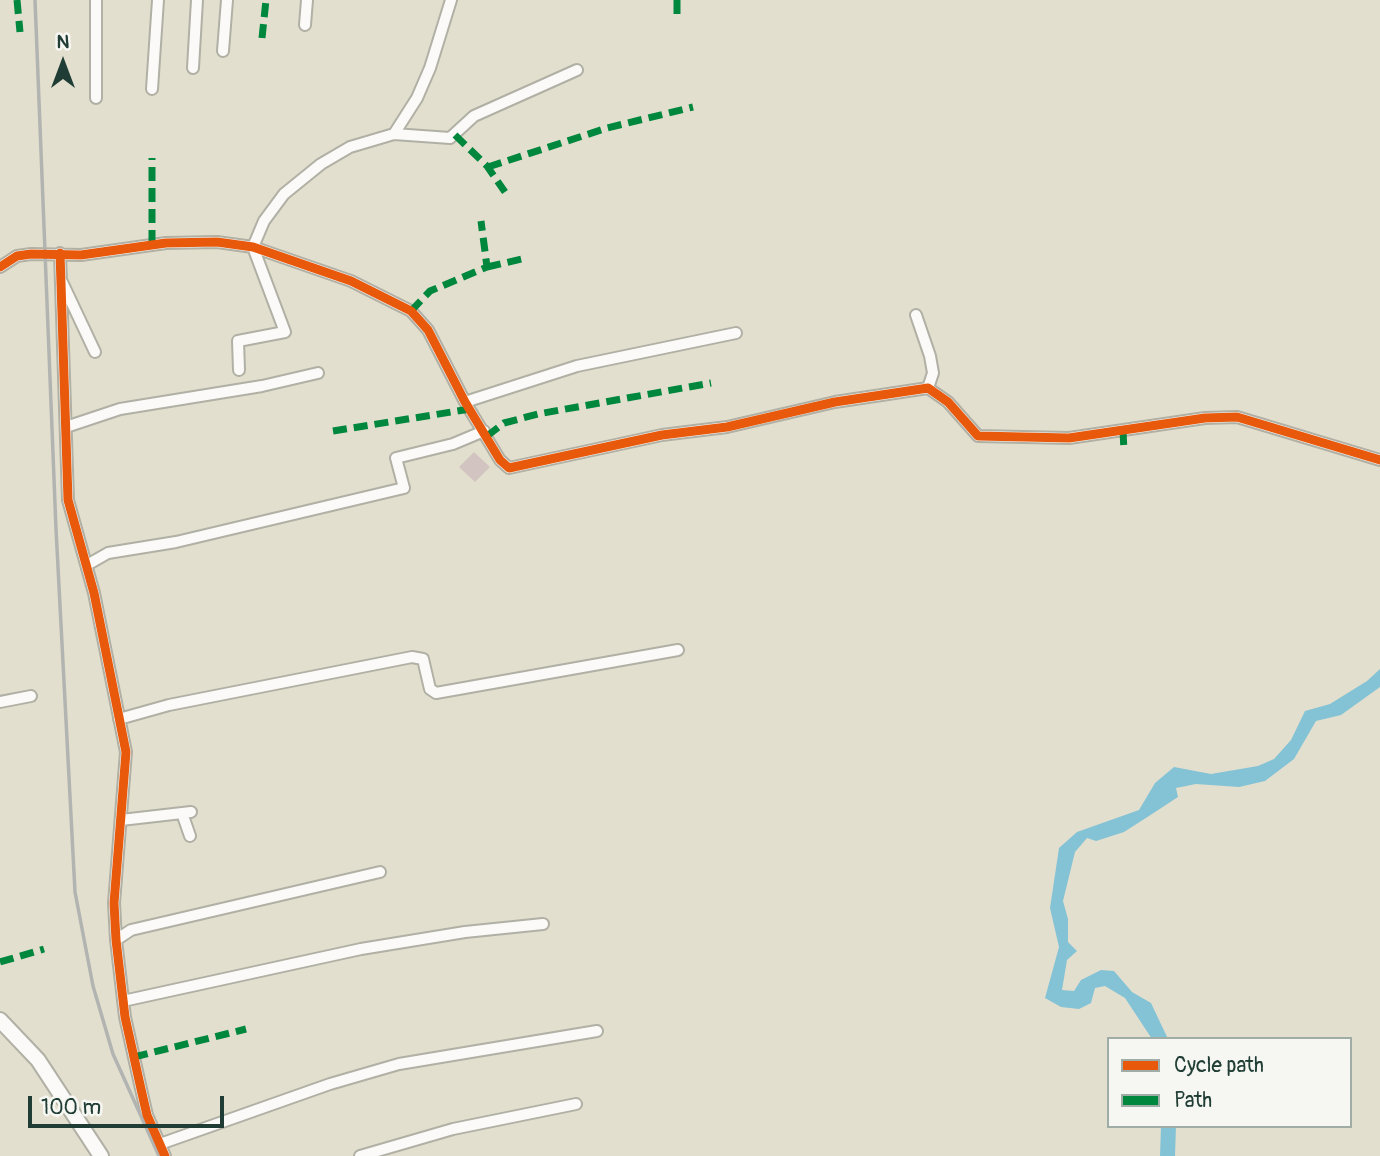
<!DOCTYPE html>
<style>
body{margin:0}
#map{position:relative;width:1380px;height:1156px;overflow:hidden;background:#e3dfce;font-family:Pangolin,sans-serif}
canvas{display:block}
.legend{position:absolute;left:1107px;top:1037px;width:245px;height:91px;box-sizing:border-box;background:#f6f6f2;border:2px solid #a0aca6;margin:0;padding:9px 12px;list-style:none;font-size:21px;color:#1f3d34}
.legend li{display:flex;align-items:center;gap:14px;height:35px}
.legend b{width:35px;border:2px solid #a0aca6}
.north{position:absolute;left:28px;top:28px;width:70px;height:70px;-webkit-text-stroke:5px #f6f6f2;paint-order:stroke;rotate:0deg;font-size:19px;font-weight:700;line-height:28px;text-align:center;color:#1f3d34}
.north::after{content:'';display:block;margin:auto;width:24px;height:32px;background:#1f3d34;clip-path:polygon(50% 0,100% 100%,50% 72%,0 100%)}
.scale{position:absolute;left:28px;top:1096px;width:196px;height:32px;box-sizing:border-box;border:4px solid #1f3d34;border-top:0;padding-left:9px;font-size:21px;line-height:24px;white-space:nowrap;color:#1f3d34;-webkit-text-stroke:5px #f6f6f2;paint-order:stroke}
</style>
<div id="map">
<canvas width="1380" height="1156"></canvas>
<ul class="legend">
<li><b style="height:9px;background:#e8590c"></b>Cycle path</li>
<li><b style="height:9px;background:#00873e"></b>Path</li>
</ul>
<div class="north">N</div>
<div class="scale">100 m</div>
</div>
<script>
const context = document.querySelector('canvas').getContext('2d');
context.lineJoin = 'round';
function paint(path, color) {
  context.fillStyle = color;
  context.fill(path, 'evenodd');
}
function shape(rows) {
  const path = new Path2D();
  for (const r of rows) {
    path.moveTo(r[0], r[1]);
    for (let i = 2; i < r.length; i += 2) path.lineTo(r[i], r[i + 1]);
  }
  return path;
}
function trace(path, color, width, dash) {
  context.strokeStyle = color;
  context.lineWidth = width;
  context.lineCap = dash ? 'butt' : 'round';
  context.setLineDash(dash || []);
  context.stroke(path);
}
const water = shape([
 [1380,669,1380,687,1341,715,1316,721,1294,759,1265,781,1239,787,1196,784,1176,788,1178,797,1149,816,1124,832,1096,841,1087,838,1075,852,1063,901,1068,919,1068,942,1077,951,1067,960,1062,990,1074,991,1081,980,1101,970,1114,971,1132,992,1151,1003,1168,1039,1152,1039,1125,998,1105,986,1095,988,1091,1003,1079,1009,1061,1007,1045,998,1059,947,1050,908,1059,848,1077,832,1139,810,1155,783,1174,767,1211,774,1258,766,1274,759,1291,740,1305,711,1330,704,1367,681],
 [1161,1126,1176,1126,1175,1156,1160,1156]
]);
const building = shape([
 [474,452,490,467,475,482,459,467]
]);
const street = shape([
 [305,25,307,0],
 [223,51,227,0],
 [193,68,197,0],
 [152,89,158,0],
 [96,98,96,0],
 [394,134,417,98,430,68,451,0],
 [60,253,68,500,94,593,126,752,114,903,116,940,125,1017,141,1089,147,1115,165,1156],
 [0,267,17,256,31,254,81,255,166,243,217,242,253,247,351,281,411,311,428,330,465,402,500,460,509,468,662,435,727,427,835,402,928,388,948,402,978,436,1069,438,1205,418,1237,417,1380,460],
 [62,282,95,352],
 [916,315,930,356,933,373,928,388],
 [239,370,238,341,285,332,253,247,264,221,284,194,321,164,350,147,394,134,450,138,474,116,577,70],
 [465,402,577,366,736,333],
 [66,427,120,409,262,386,318,373],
 [87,565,108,553,176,542,404,488,396,458,453,444,484,431],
 [0,702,31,696],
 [119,719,169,705,412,657,423,659,430,689,436,693,678,650],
 [182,813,190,836],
 [121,820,191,812],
 [116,940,131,930,380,872],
 [123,1001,361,949,465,932,543,924],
 [160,1144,330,1084,399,1064,597,1031],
 [360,1156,453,1129,576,1104]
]);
const secondary = shape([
 [0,1020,38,1060,101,1156]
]);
const rail = shape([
 [35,0,56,529,75,892,93,986,113,1054,159,1156]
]);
const quiet = shape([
 [17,0,20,32],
 [677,0,677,18],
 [262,38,266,0],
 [455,135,487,166,505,192],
 [488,167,607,128,693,107],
 [152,244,152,158],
 [487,267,522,259],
 [411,311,430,291,487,267,481,221],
 [333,431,470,409],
 [1123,431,1124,451],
 [487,436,504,423,538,414,711,383],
 [0,962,44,949],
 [134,1057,246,1029]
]);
const cycleway = shape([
 [60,253,68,500,94,593,126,752,114,903,116,940,125,1017,141,1089,147,1115,165,1156],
 [0,267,17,256,31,254,81,255,166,243,217,242,253,247,351,281,411,311,428,330,465,402,500,460,509,468,662,435,727,427,835,402,928,388,948,402,978,436,1069,438,1205,418,1237,417,1380,460]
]);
paint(water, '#83c3d5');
paint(building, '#d2c4c1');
trace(street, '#b0b0a5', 14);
trace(secondary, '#b0b0a5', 18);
trace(street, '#fbfaf8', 10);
trace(secondary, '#fbfaf8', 14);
trace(rail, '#b2b4b1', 3.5);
trace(quiet, '#00873e', 7, [14, 7]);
trace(cycleway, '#e8590c', 9);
</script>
